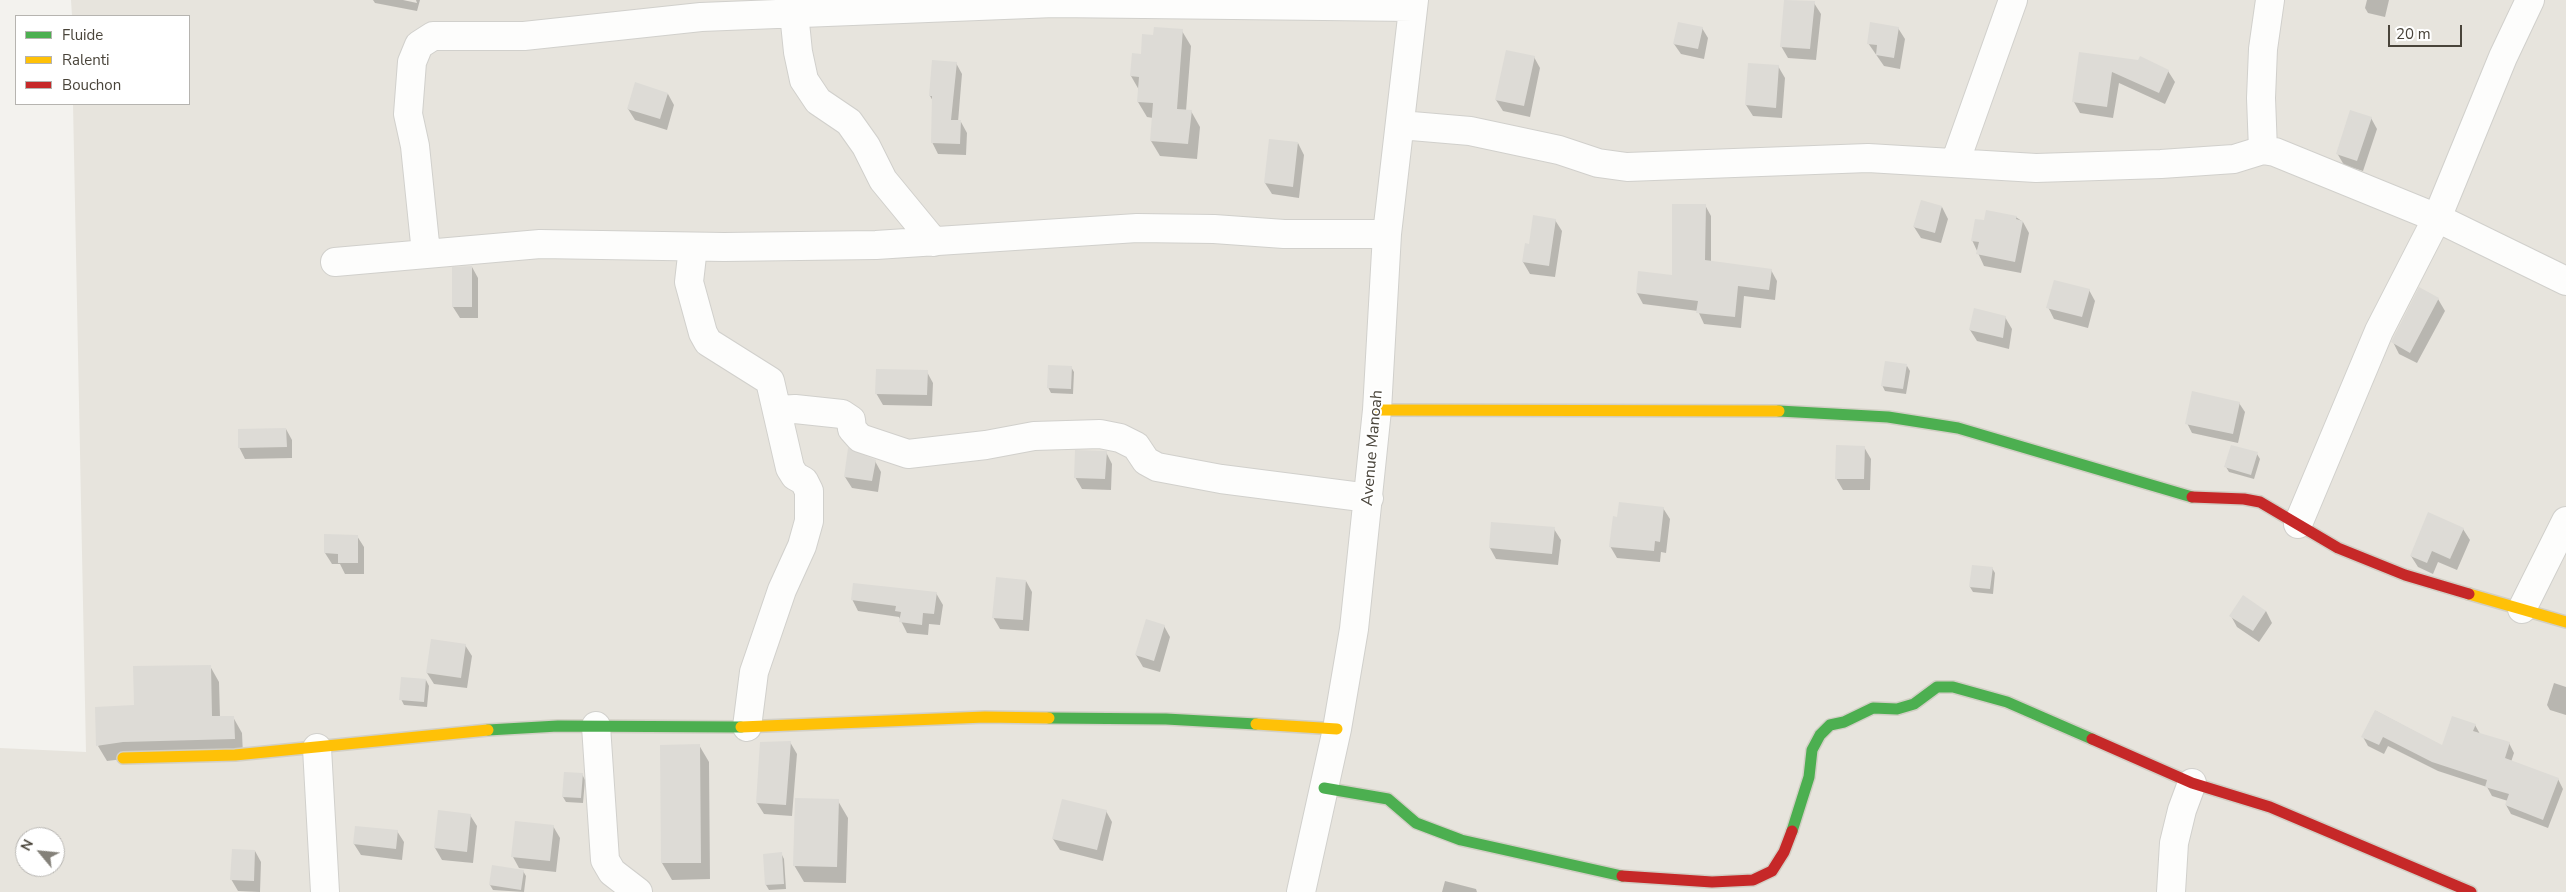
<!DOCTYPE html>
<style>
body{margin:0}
#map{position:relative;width:2566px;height:892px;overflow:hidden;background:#f3f2ee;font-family:"Nunito Sans",sans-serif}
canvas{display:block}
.legend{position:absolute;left:15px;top:15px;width:175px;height:90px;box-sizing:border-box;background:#fff;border:1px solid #b6b4b0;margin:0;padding:6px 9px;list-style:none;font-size:15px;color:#49443a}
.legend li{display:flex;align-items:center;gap:10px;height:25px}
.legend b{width:25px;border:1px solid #b6b4b0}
.north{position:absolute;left:15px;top:827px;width:50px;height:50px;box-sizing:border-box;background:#fff;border:1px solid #b6b4b0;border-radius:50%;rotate:298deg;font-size:14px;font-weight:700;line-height:20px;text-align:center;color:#49443a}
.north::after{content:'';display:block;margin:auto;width:18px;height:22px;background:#848179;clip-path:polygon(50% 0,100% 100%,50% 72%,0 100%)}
.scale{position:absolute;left:2388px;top:25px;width:74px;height:22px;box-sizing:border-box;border:2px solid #49443a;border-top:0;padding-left:6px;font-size:15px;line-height:18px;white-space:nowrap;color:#49443a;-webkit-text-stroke:4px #fff;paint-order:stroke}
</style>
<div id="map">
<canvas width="2566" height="892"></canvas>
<ul class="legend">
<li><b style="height:6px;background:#4caf50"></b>Fluide</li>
<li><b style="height:6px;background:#ffc107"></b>Ralenti</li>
<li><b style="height:6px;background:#c62828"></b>Bouchon</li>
</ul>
<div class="north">N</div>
<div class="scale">20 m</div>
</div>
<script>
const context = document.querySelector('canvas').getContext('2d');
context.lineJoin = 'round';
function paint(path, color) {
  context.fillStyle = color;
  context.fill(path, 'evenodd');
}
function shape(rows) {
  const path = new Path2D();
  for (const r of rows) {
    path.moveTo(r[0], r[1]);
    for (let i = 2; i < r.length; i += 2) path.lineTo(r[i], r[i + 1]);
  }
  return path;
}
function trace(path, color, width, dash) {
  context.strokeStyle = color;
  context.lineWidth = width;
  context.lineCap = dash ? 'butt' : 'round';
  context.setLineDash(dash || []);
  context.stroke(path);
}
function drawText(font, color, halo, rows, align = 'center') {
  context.font = font + ' "Nunito Sans",sans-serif';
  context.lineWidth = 4;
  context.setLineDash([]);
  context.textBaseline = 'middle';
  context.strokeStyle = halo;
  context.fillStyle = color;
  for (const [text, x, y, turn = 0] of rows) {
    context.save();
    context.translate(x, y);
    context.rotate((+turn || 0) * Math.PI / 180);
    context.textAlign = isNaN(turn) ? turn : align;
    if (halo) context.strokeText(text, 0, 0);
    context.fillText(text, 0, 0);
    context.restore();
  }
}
const residential = shape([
 [71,0,2566,0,2566,892,0,892,0,748,86,752,73,104,189,104,189,16,72,16],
 [25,837,55,837,55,867,25,867]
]);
const shadow = shape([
 [373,0,403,0,417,3,416,0,420,0,417,11,375,3],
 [2367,0,2389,0,2385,17,2368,13,2365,8],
 [1814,3,1821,14,1816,60,1788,58,1781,46],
 [1702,28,1708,38,1704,59,1681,54,1674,44],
 [1898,28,1905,39,1900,69,1884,66,1868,43],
 [1182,31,1191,46,1186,111,1191,111,1200,127,1197,159,1160,156,1151,141,1153,118,1147,117,1138,102,1139,90,1131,76,1154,37],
 [2080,54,2168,71,2175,82,2165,104,2119,83,2113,118,2080,113,2074,102],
 [1534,57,1540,68,1530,117,1503,111,1496,100],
 [956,63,962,74,958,122,961,122,967,133,966,155,938,154,932,142,933,101,930,96],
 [1778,66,1785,78,1782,118,1753,116,1746,105],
 [668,94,674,105,667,130,635,120,628,109],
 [2371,118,2377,129,2363,171,2344,165,2337,153],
 [1298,143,1304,155,1299,198,1272,194,1265,183],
 [1705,205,1711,216,1711,262,1771,270,1777,281,1775,300,1744,296,1741,328,1704,324,1698,311,1643,304,1637,293,1673,277],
 [1942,207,1948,219,1941,243,1921,238,1914,227],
 [2016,217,2023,222,2029,233,2021,273,1984,266,1972,240,1985,221],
 [1555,220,1562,231,1555,277,1530,274,1523,262,1530,245],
 [472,267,478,278,478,318,460,318,453,307],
 [2419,289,2438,299,2445,311,2417,363,2399,354,2393,342],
 [2089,290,2095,301,2088,328,2054,319,2048,307],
 [2005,317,2012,329,2009,349,1977,341,1970,330],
 [1907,366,1910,371,1906,394,1885,391,1882,385],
 [1071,367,1074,372,1073,394,1051,393,1048,387],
 [927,372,933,383,932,406,883,405,876,393],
 [2239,403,2245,412,2238,443,2192,433,2187,423],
 [286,429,292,440,292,458,245,459,239,447],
 [1864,447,1871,459,1870,490,1843,490,1836,478],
 [1106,452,1112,464,1111,490,1082,489,1075,477],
 [2257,454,2260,459,2254,479,2229,472,2226,467],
 [875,461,881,472,878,492,852,488,845,477],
 [1663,508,1670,519,1666,553,1661,552,1660,562,1617,558,1610,546],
 [1554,529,1561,540,1558,565,1496,559,1490,548],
 [2463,529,2470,540,2457,570,2438,562,2433,574,2418,567,2411,556],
 [357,536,364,547,364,574,345,574,340,564,332,564,325,553],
 [1992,568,1995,573,1993,594,1973,592,1970,587],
 [1026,581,1032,592,1029,631,1000,629,993,617],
 [936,593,943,605,940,625,929,624,928,635,907,633,899,617,858,611,852,599],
 [2266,611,2272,623,2259,642,2237,627,2231,616],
 [1164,626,1170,637,1160,672,1143,667,1136,655],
 [465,645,472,656,467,688,434,684,427,673],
 [210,666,219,682,220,717,233,717,242,733,243,755,132,758,107,761,98,746,135,706],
 [426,680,429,686,427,707,404,705,401,699],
 [2554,683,2566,687,2566,715,2550,710,2547,705],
 [2376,711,2442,746,2475,725,2480,734,2509,743,2514,753,2511,762,2558,779,2563,789,2548,828,2511,814,2506,805,2508,801,2492,796,2487,787,2438,771,2388,746,2384,754,2368,746,2363,737],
 [790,742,797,754,792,816,764,814,757,803],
 [699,745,709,762,710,879,672,880,662,863],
 [582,774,585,780,583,803,566,802,563,797],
 [838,801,848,818,846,883,804,882,794,865],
 [1106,811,1112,822,1103,861,1060,850,1053,839],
 [439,812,470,815,477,826,473,863,442,860,435,848],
 [553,826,560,838,556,872,519,868,513,857],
 [397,831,404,842,402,860,361,855,354,844],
 [255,851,261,862,260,892,238,891,231,879],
 [781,853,784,859,786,889,769,890,766,885,764,855],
 [523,871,526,876,524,892,493,890,490,885],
 [1445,881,1476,889,1477,892,1442,892]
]);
const building = shape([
 [1784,0,1815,1,1810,49,1780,47],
 [1678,22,1703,27,1698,49,1673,44],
 [1870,22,1899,27,1894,58,1876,55,1877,45,1867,44],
 [1154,27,1183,29,1177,109,1192,110,1188,144,1150,141,1153,103,1137,102,1139,77,1130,76,1132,53,1141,54,1142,34,1153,35],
 [1506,50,1535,56,1524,106,1495,100],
 [2079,52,2138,60,2140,56,2169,70,2159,93,2112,72,2107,107,2072,102],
 [932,60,957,62,951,120,961,120,960,144,931,143,932,96,929,96],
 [1748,63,1779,65,1776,108,1745,105],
 [635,82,668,93,660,119,627,109],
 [2350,110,2372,117,2357,161,2336,154],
 [1269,139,1298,142,1293,187,1264,183],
 [1921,200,1942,206,1935,233,1913,227],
 [1672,204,1706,204,1705,260,1772,269,1769,290,1738,286,1735,317,1696,313,1698,301,1636,293,1638,271,1672,275],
 [1986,210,2017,216,2016,219,2023,221,2015,262,1976,254,1979,242,1971,241,1975,219,1984,220],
 [1533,215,1556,219,1549,266,1522,262,1525,243,1529,244],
 [472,266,472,307,452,307,452,267],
 [2054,280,2090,289,2082,317,2046,308],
 [2419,287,2439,298,2410,353,2391,342],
 [1974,308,2006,316,2003,338,1969,330],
 [1885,361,1907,364,1903,389,1881,386],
 [1048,365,1072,366,1071,389,1047,388],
 [876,369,928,370,927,395,875,394],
 [2192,391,2240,402,2233,434,2185,424],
 [286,428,287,447,238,448,238,429],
 [1836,445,1865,446,1864,479,1835,479],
 [2231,445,2258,452,2251,475,2224,467],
 [848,448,876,460,872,481,844,477],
 [1075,450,1107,451,1105,479,1074,478],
 [1619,502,1664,507,1660,542,1655,541,1654,551,1609,547,1613,516,1617,517],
 [2428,512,2464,528,2450,559,2432,551,2427,563,2410,556],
 [1491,522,1555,527,1552,554,1489,548],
 [324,534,358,535,358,563,338,563,338,554,324,553],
 [1972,565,1993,567,1990,589,1969,587],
 [996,577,1026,580,1023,620,992,618],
 [853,583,937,592,934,614,923,613,922,625,899,622,901,612,895,611,896,606,851,600],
 [2243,595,2266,611,2253,631,2229,616],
 [1146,619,1165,625,1154,661,1135,655],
 [431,639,466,644,461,678,426,673],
 [211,665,212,716,234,716,235,739,123,742,96,746,95,707,134,705,133,666],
 [401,677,426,679,424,702,399,700],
 [2375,710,2442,745,2452,716,2476,724,2473,731,2510,742,2505,758,2559,778,2543,820,2505,805,2509,794,2485,787,2487,780,2432,762,2383,737,2379,745,2361,737],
 [791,741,786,805,756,803,760,742],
 [700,744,701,863,661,863,660,745],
 [564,772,583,773,581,798,562,797],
 [795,798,839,799,837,867,793,866],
 [1062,799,1107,810,1097,850,1052,839],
 [438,810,471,814,467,852,434,848],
 [515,821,554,825,550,861,511,857],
 [355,826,398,830,396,849,353,844],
 [232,849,255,850,254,881,230,880],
 [782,852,784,884,765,885,763,854],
 [492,865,524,870,521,890,489,885]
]);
const street = shape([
 [794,13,798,52,804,80,818,101,849,122,866,146,883,180,934,242],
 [1400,125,1470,131,1559,150,1598,163,1627,167,1868,158,2036,168,2161,164,2234,159,2263,150,2275,152,2437,218,2566,281],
 [2263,150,2261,98,2263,49,2270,0],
 [1955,163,2013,0],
 [693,247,689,282,703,333,708,342,770,381,790,468,795,476,804,481,809,491,809,521,802,546,782,590,754,672,747,727],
 [426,253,415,146,408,114,412,62,419,45,433,36,524,36,701,17,1054,3,1413,7],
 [335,262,540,244,724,247,876,245,1137,228,1214,229,1284,234,1387,234],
 [778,410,795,409,842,414,851,420,852,429,860,438,908,454,986,445,1034,436,1100,434,1120,438,1136,446,1146,461,1157,467,1221,479,1369,498],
 [2298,524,2379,331,2437,218,2503,57,2530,0],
 [2522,609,2566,521],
 [596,726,605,860,612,872,638,892],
 [317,748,325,892],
 [1301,892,1337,729,1354,629,1377,410,1387,234,1414,0],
 [2171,892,2174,843,2182,810,2192,783]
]);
const fast = shape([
 [1779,411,1888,417,1958,428,2192,497],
 [1049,718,1166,719,1256,724],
 [488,730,558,726,741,727],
 [1324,788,1388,799,1416,823,1461,840,1622,876],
 [1792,831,1809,777,1812,750,1820,735,1830,725,1844,722,1873,708,1897,709,1914,704,1937,687,1953,687,2007,702,2092,739]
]);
const slow = shape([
 [1377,410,1779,411],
 [2469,594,2566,622],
 [1256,724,1337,729],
 [741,727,985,717,1049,718],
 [123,758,235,755,488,730]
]);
const jam = shape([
 [2192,497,2244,499,2260,502,2338,548,2405,575,2469,594],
 [2092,739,2192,783,2270,807,2471,892],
 [1622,876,1712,882,1753,880,1772,871,1784,852,1792,831]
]);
const streetNames = [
 ["Avenue Manoah",1373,448,-85]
];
paint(residential, '#e7e4dd');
paint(shadow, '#0003');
paint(building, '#dddbd6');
trace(street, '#d1d0cc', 30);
trace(fast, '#d2cfc5', 14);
trace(slow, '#d2cfc5', 14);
trace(jam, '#d2cfc5', 14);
trace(street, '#fdfdfc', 28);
trace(fast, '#4caf50', 11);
trace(slow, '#ffc107', 11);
trace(jam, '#c62828', 11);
drawText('16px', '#49443a', '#fff', streetNames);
</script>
